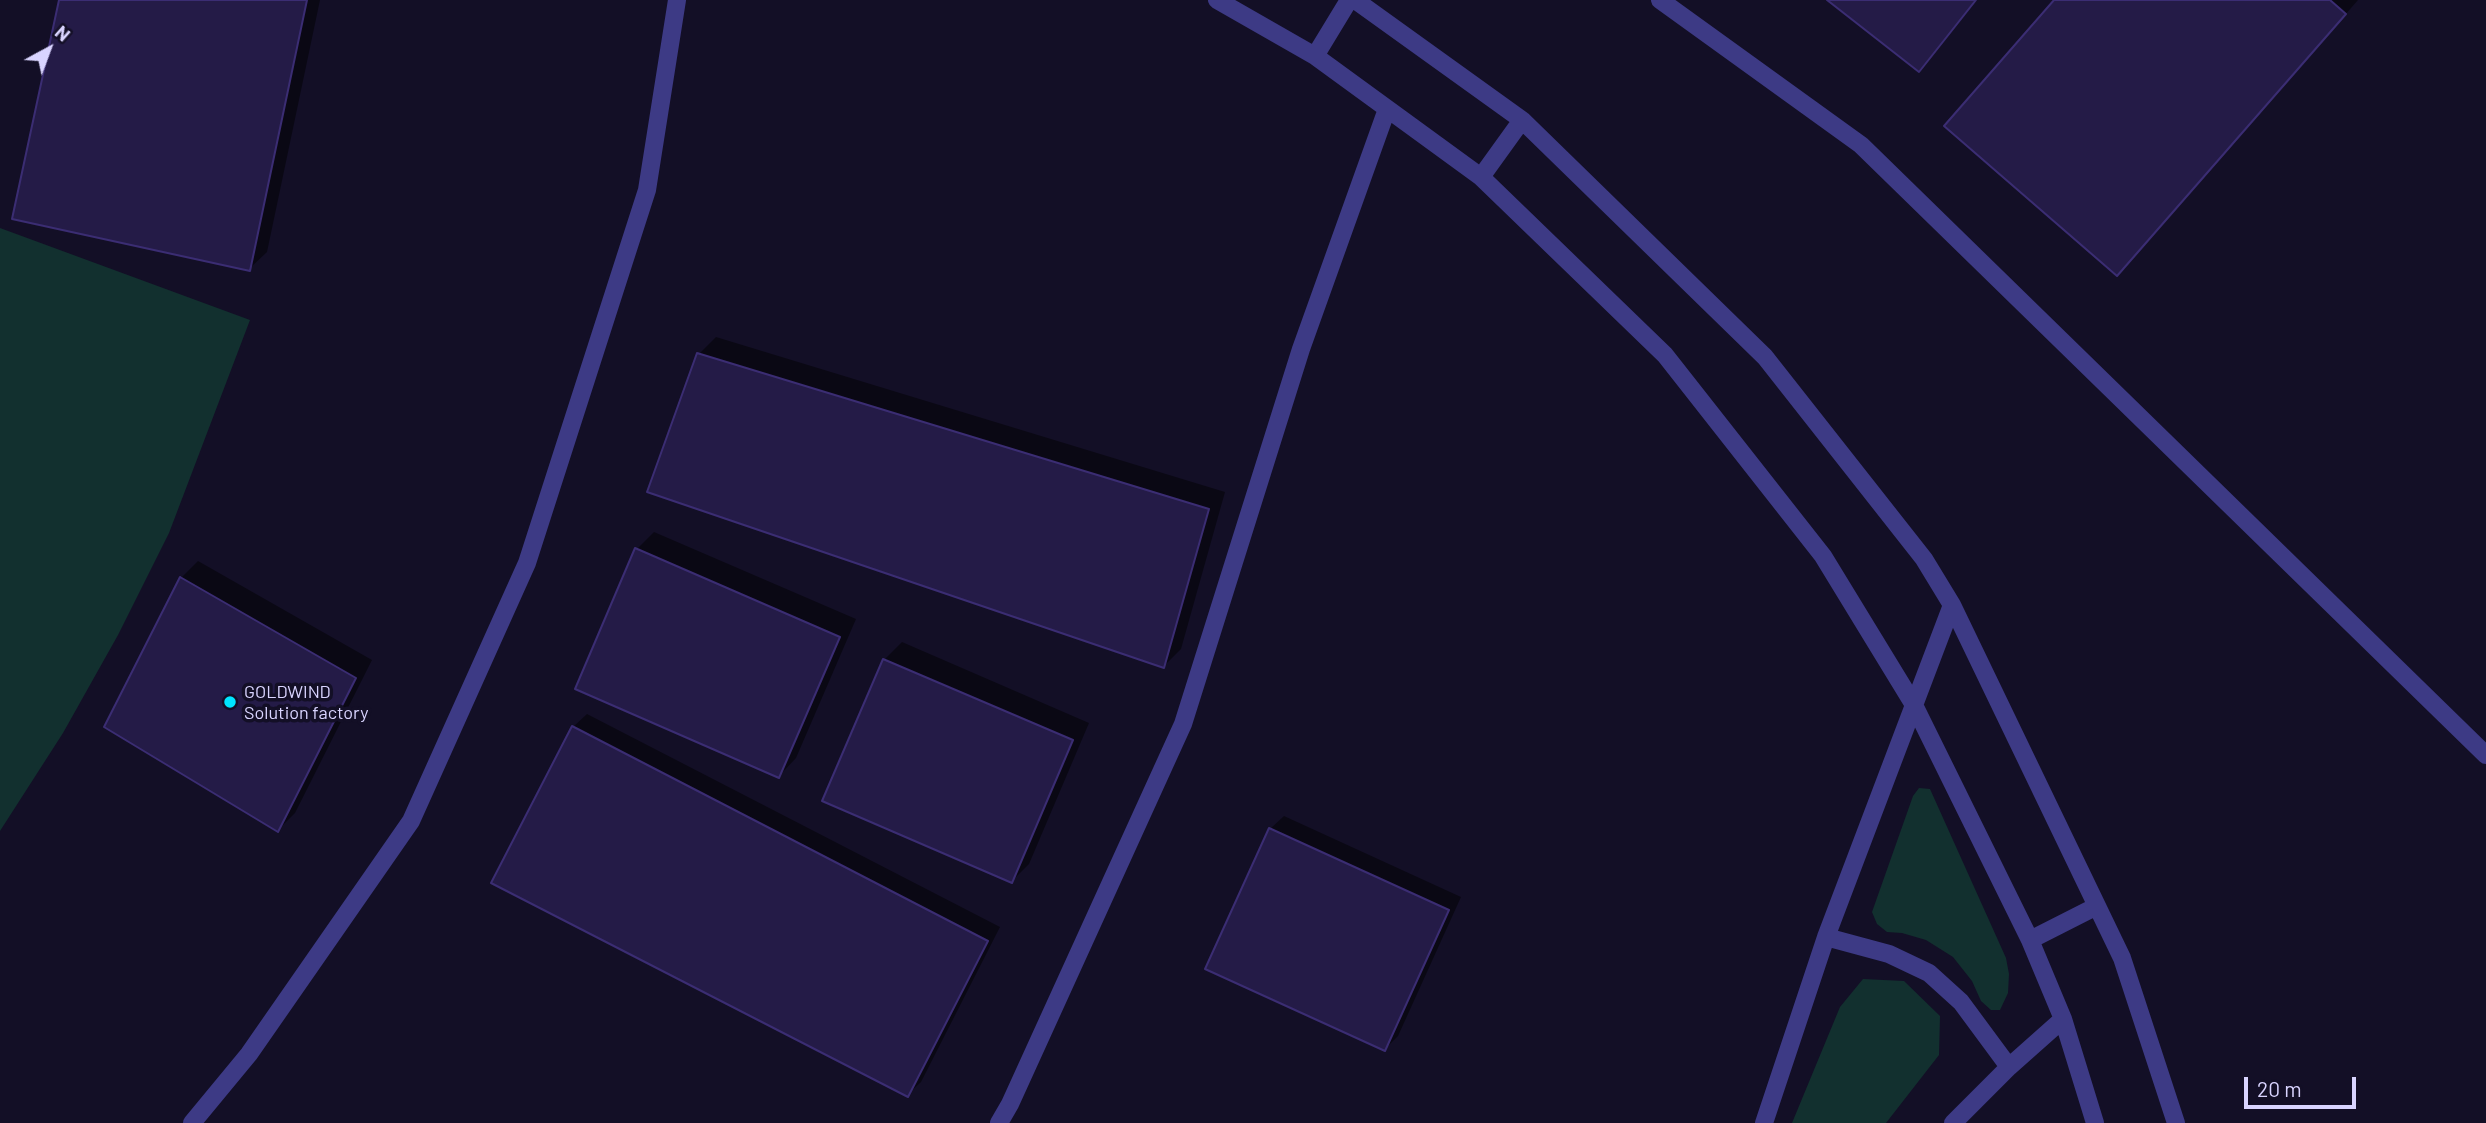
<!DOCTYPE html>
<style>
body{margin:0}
#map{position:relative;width:2486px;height:1123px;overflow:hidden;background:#130f26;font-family:Barlow,sans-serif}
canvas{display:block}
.north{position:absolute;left:14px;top:14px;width:70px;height:70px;-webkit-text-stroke:5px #130f26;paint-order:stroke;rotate:41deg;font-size:19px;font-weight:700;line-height:28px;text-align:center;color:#d9d4ff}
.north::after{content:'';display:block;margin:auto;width:24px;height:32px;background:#d9d4ff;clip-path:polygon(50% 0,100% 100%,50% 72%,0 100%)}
.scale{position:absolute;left:2244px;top:1077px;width:112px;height:32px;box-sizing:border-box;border:4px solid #d9d4ff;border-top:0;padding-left:9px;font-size:21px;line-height:24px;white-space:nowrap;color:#d9d4ff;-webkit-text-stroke:5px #130f26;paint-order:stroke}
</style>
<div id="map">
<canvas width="2486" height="1123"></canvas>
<div class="north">N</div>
<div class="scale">20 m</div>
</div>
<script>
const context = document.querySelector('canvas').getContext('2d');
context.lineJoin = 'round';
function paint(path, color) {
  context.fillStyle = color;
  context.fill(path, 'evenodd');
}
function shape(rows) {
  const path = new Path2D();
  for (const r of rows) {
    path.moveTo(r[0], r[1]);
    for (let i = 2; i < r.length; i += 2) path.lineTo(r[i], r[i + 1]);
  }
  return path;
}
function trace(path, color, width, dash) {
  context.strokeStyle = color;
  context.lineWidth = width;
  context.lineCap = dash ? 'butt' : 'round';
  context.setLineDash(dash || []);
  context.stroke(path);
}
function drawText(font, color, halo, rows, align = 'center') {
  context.font = font + ' Barlow,sans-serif';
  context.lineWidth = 7;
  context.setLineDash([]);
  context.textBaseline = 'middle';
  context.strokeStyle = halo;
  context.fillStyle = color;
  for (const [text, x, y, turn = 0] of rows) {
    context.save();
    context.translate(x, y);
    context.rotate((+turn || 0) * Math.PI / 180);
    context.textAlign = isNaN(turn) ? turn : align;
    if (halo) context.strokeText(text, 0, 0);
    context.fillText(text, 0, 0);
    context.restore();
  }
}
const green = shape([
 [0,228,250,320,169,533,118,635,63,733,0,831],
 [1919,788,1930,789,2006,958,2009,974,2008,993,2000,1010,1991,1010,1981,1001,1972,981,1953,957,1926,940,1902,933,1887,932,1877,924,1872,912,1913,796],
 [1863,979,1904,981,1940,1016,1939,1055,1886,1123,1792,1123,1840,1007]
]);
const shadow = shape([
 [60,0,320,0,267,252,249,269],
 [1830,0,1977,0,1932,56,1919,70],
 [2056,0,2358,0,2130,261],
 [716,337,1225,492,1181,649,1164,666,699,354],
 [654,532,856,619,796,758,779,776,637,549],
 [198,561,372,660,295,813,278,830,181,578],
 [902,642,1089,723,1029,864,1012,881,824,801,884,660],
 [587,714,1000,927,921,1082,907,1095,573,727],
 [1284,816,1461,897,1398,1036,1385,1049,1270,829]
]);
const building = shape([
 [59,0,307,0,250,271,12,219,59,0],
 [1827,0,1976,0,1919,72,1827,0],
 [2054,0,2330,0,2346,14,2117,276,1944,126,2054,0],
 [697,353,1209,509,1164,668,647,492,697,353],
 [635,548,840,637,779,778,575,689,635,548],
 [180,577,356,678,278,832,104,727,180,577],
 [883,659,1073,740,1012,883,822,801,883,659],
 [572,726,988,941,908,1097,491,883,572,726],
 [1269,828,1449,910,1385,1051,1205,969,1269,828]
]);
const minor = shape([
 [1217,0,1315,56,1481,177,1665,355,1823,556,1914,705,2030,940,2063,1019,2095,1123],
 [1355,0,1522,120,1765,357,1924,559,1952,605,2122,958,2176,1123],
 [1660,0,1861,145,2486,755],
 [1315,56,1349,0],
 [1481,177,1522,120],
 [1826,937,1889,954,1929,973,1961,1002,2009,1067],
 [2030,940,2097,906],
 [192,1123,249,1054,411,821,527,563,647,190,677,0],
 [999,1123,1010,1104,1183,724,1301,349,1387,109],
 [1764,1123,1826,937,1952,605],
 [1953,1123,2009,1067,2063,1019]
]);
const markers = [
 [230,702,7,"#00e5ff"]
];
const poiNames = [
 ["GOLDWIND",244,692],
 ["Solution factory",244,713]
];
paint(green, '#12302f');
paint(shadow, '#0007');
paint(building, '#241b47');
trace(building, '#3b2d73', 2);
trace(minor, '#3d3a85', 18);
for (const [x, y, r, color] of markers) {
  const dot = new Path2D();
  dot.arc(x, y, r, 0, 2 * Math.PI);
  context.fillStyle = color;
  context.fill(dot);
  trace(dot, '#130f26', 2.5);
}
drawText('18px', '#d9d4ff', '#130f26', poiNames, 'left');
</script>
